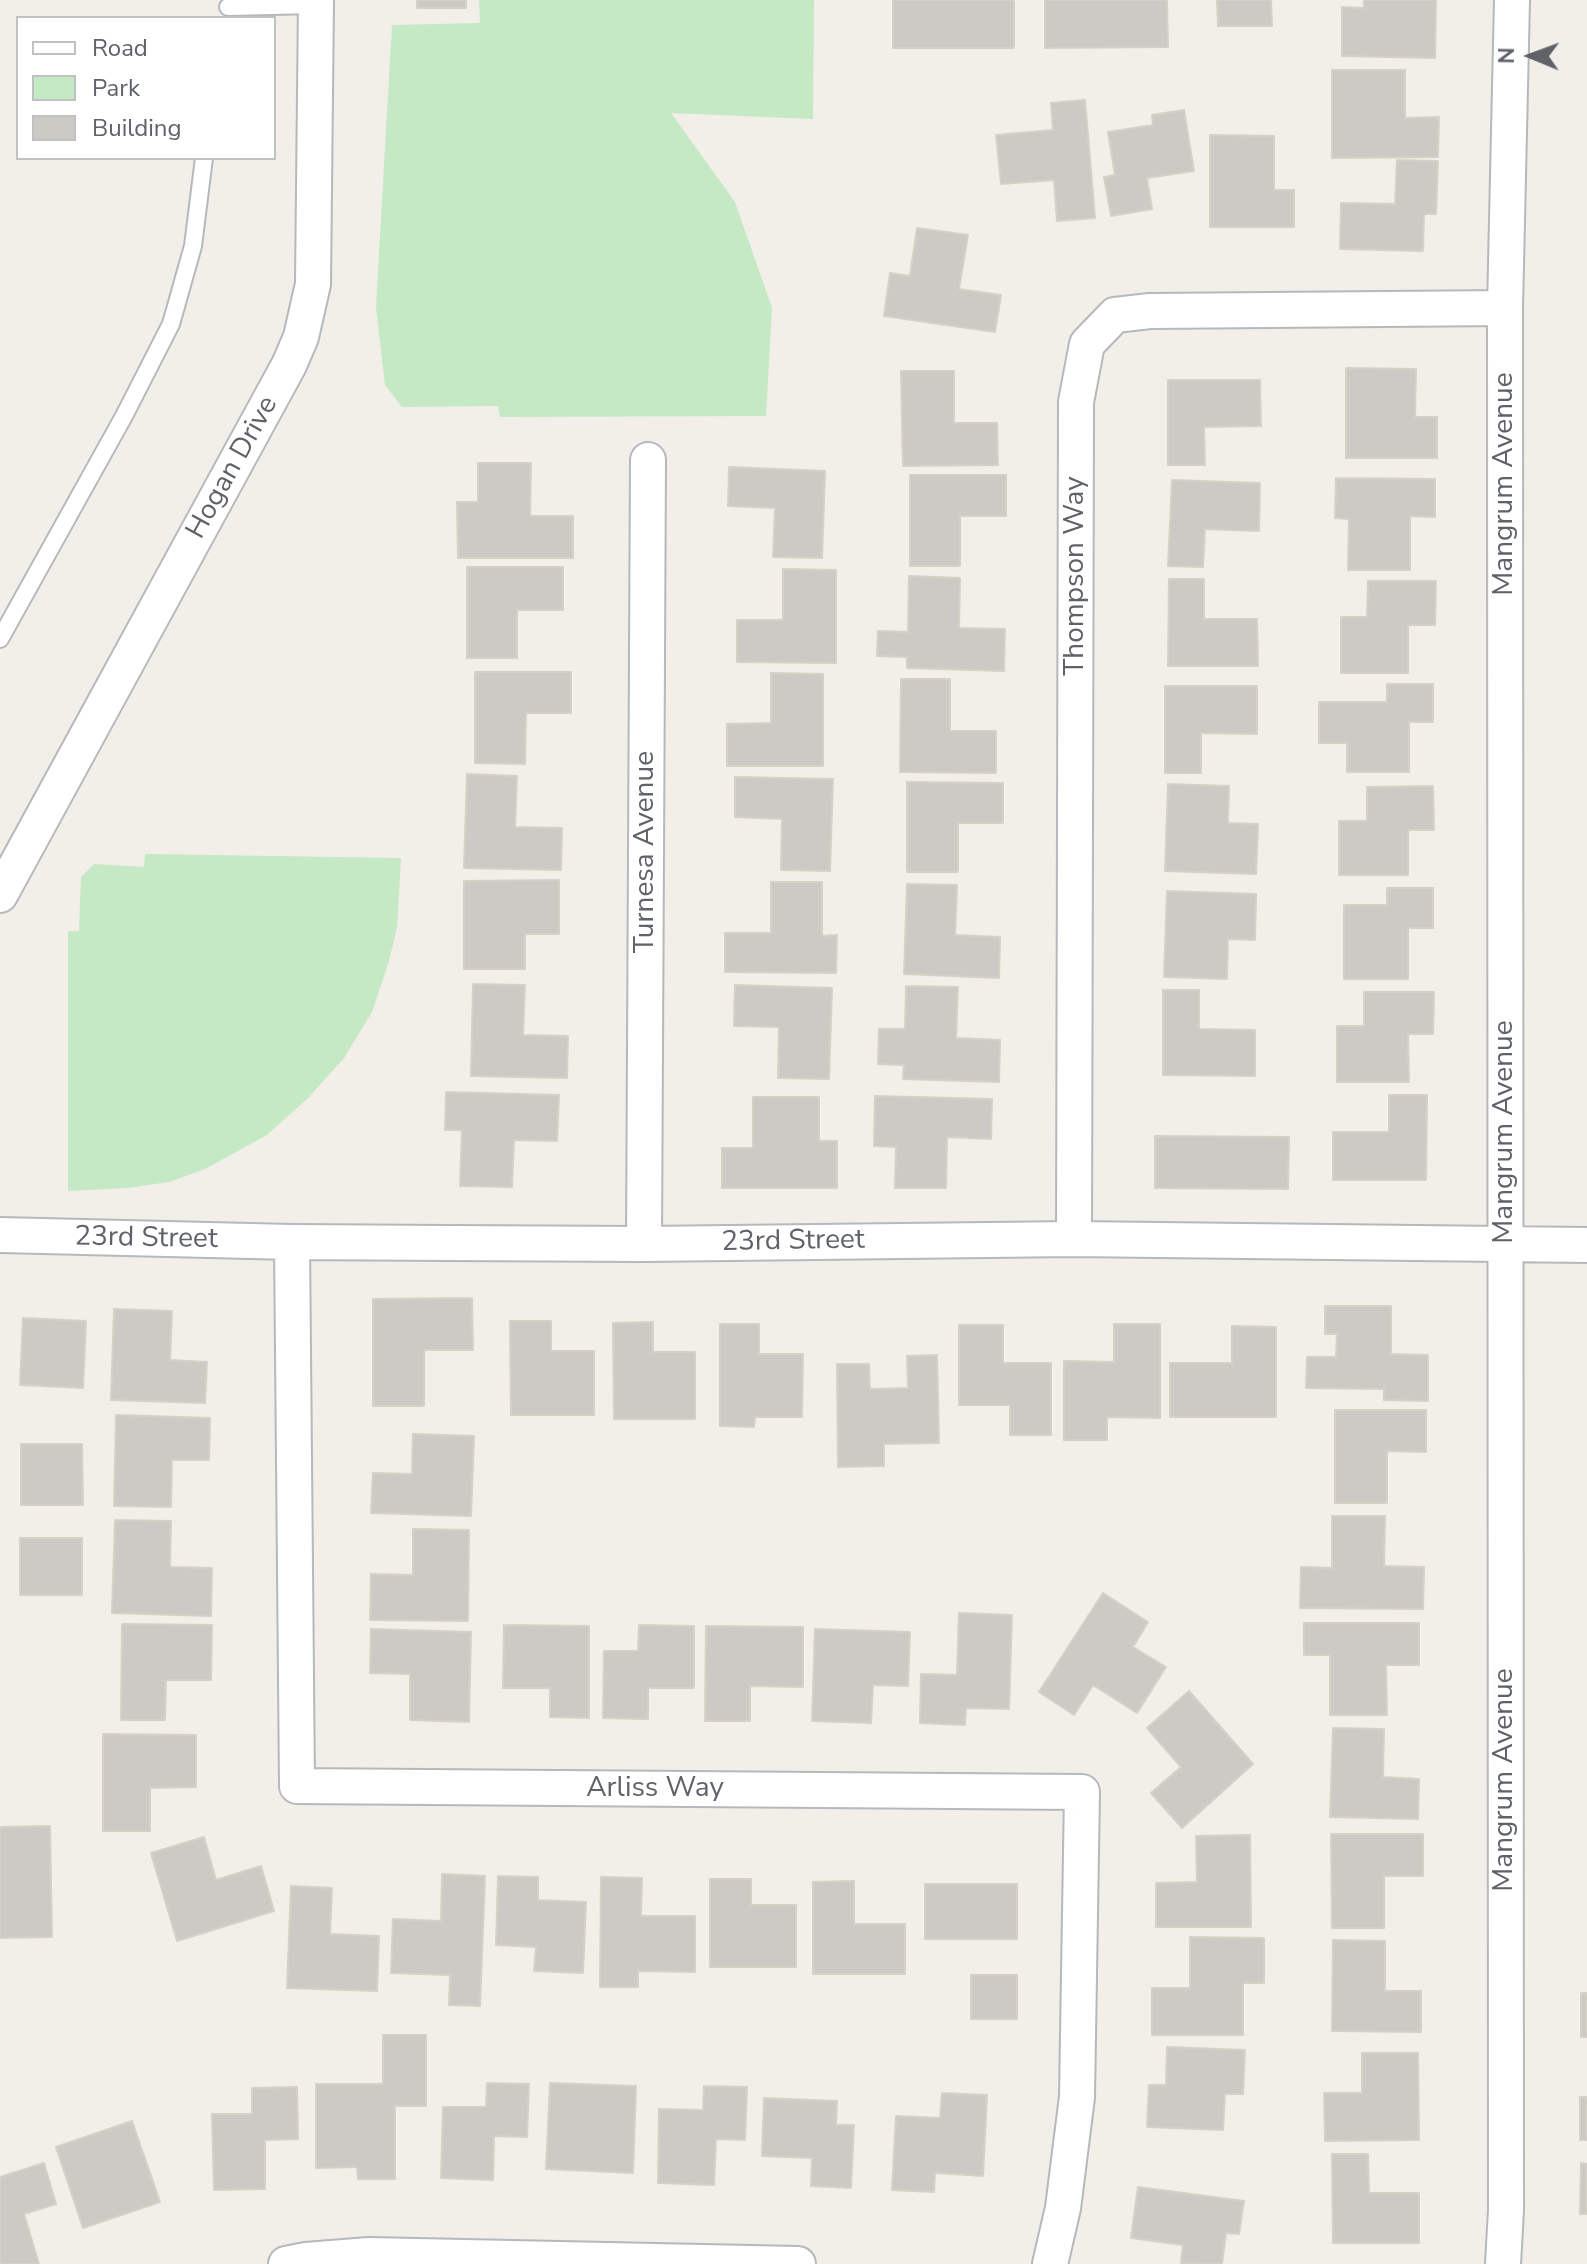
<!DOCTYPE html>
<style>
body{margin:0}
#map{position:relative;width:1587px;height:2264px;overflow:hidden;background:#f1efe8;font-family:"Nunito Sans",sans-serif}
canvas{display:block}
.legend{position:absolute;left:16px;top:16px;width:260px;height:144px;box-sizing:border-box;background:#fff;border:2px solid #bfc1c3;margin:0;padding:10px 14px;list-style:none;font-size:24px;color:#5f6368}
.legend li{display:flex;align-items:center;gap:16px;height:40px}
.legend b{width:40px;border:2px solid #bfc1c3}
.north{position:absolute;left:1491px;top:16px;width:80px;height:80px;-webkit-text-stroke:6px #fff;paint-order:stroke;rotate:271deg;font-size:22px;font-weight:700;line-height:32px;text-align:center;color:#5f6368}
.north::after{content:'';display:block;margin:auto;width:28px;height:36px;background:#5f6368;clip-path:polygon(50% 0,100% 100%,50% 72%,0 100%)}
</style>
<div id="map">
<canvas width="1587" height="2264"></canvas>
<ul class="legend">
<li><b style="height:10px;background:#fff"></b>Road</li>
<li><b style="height:22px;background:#c5e8c5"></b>Park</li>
<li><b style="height:22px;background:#cccac5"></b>Building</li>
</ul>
<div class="north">N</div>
</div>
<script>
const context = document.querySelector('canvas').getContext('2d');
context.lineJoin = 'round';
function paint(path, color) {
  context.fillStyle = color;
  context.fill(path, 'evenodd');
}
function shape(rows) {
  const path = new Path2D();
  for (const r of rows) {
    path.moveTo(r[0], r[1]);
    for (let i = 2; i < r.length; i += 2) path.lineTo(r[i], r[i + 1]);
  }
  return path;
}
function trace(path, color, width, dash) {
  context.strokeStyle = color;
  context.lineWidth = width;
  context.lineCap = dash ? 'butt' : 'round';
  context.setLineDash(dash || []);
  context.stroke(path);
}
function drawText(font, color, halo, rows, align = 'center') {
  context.font = font + ' "Nunito Sans",sans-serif';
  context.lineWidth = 6;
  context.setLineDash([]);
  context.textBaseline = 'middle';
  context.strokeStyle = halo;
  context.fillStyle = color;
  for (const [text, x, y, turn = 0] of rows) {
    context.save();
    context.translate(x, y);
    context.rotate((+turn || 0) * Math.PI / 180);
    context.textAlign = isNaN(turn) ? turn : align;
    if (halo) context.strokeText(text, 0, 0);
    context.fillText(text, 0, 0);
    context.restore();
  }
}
const green = shape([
 [479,0,814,0,813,119,671,113,735,202,772,308,766,416,500,417,498,406,402,407,385,385,376,307,392,25,480,23],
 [145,854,401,858,397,927,389,961,372,1012,344,1058,308,1098,267,1135,205,1169,169,1182,128,1188,68,1191,68,931,79,931,81,877,94,864,144,867]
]);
const building = shape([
 [417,0,466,0,466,8,417,8,417,0],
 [893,0,1014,0,1014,48,893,48,893,0],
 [1045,0,1167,0,1168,47,1045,48,1045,0],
 [1217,0,1271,0,1272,26,1218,26,1217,0],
 [1364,0,1436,0,1435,58,1342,56,1342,7,1364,8,1364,0],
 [1332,70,1405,70,1405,118,1439,117,1438,157,1332,158,1332,70],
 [1085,100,1095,218,1057,221,1054,180,1001,184,996,135,1053,130,1051,103,1085,100],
 [1184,110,1194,171,1147,178,1152,209,1111,216,1104,177,1115,175,1108,132,1153,125,1152,115,1184,110],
 [1210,135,1274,136,1274,190,1294,190,1294,227,1210,227,1210,135],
 [1397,160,1438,161,1436,214,1424,214,1423,251,1340,249,1341,203,1395,204,1397,160],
 [917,228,968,235,959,289,1001,295,995,332,884,316,890,273,910,276,917,228],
 [1346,368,1416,369,1415,417,1437,417,1437,458,1346,458,1346,368],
 [901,371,954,371,954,423,997,423,998,465,903,466,901,371],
 [1168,380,1260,380,1261,426,1204,427,1205,465,1168,465,1168,380],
 [478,463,531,463,530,516,573,516,573,558,458,558,457,502,478,502,478,463],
 [729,467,825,471,822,558,773,557,775,508,728,506,729,467],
 [910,475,1006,475,1006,516,960,516,960,566,910,566,910,475],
 [1336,478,1435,479,1435,517,1410,516,1410,570,1348,570,1349,519,1335,518,1336,478],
 [1172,480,1260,483,1259,531,1205,529,1203,567,1168,566,1172,480],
 [467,567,563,567,563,610,517,610,517,658,467,658,467,567],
 [783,569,836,570,836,663,737,662,737,620,783,620,783,569],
 [909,576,960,578,959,628,1005,629,1004,671,907,668,907,657,877,656,878,631,908,632,909,576],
 [1169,579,1204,579,1204,619,1257,619,1258,666,1168,666,1169,579],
 [1368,581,1436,581,1435,625,1408,625,1408,673,1341,673,1341,617,1367,617,1368,581],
 [475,672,571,672,571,713,526,713,525,764,475,763,475,672],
 [771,673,823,674,823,766,727,766,727,724,771,723,771,673],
 [901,679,950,679,950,731,996,731,996,773,900,772,901,679],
 [1387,684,1433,684,1433,722,1409,722,1409,772,1347,772,1347,743,1319,743,1319,702,1387,702,1387,684],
 [1165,686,1257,686,1257,734,1201,733,1201,773,1165,773,1165,686],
 [467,774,517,776,515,827,562,828,561,870,464,868,467,774],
 [735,777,833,779,830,871,781,870,782,819,735,817,735,777],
 [907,782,1003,783,1003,823,958,823,958,872,907,872,907,782],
 [1168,784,1229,786,1228,823,1258,824,1256,874,1165,871,1168,784],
 [1433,786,1434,830,1408,830,1408,875,1339,875,1339,821,1367,821,1367,787,1433,786],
 [559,880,559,934,525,934,525,969,464,969,464,881,559,880],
 [771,882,822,882,822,936,837,935,836,973,725,972,725,933,771,933,771,882],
 [907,884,957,885,955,935,1000,937,999,978,904,974,907,884],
 [1387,888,1433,888,1433,928,1408,928,1408,979,1344,979,1344,905,1387,905,1387,888],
 [1167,891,1256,894,1255,940,1228,939,1227,979,1164,977,1167,891],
 [473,984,525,985,523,1035,568,1036,567,1078,471,1076,473,984],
 [735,985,832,988,829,1079,778,1078,779,1027,734,1026,735,985],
 [906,986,958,987,956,1038,1000,1040,999,1082,903,1079,904,1065,878,1064,879,1029,905,1029,906,986],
 [1163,990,1199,990,1199,1029,1255,1030,1255,1076,1163,1075,1163,990],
 [1364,992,1434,992,1433,1034,1408,1034,1409,1082,1337,1082,1337,1026,1364,1026,1364,992],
 [446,1092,559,1095,557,1141,514,1140,512,1187,460,1186,462,1130,445,1130,446,1092],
 [1389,1095,1427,1095,1426,1180,1333,1180,1333,1132,1389,1132,1389,1095],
 [875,1096,992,1099,991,1139,947,1137,946,1188,895,1188,896,1147,874,1146,875,1096],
 [753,1097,819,1097,819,1141,837,1141,837,1188,722,1188,722,1148,753,1148,753,1097],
 [1155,1136,1289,1137,1288,1189,1155,1188,1155,1136],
 [472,1298,473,1350,424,1350,424,1406,373,1406,373,1299,472,1298],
 [1325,1306,1391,1306,1391,1354,1428,1355,1428,1401,1384,1400,1384,1389,1306,1388,1307,1357,1336,1357,1337,1334,1325,1334,1325,1306],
 [114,1309,172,1311,170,1360,207,1362,205,1403,111,1400,114,1309],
 [23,1318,86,1321,83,1388,20,1385,23,1318],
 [510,1321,551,1321,551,1351,594,1351,594,1415,511,1415,510,1321],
 [653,1322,653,1352,695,1352,695,1419,614,1419,613,1323,653,1322],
 [720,1324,759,1324,759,1354,803,1354,802,1417,755,1417,754,1427,720,1426,720,1324],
 [1114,1324,1160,1324,1160,1418,1107,1417,1107,1440,1064,1440,1064,1361,1114,1362,1114,1324],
 [959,1325,1003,1325,1003,1363,1051,1363,1051,1435,1010,1435,1010,1405,959,1405,959,1325],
 [1232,1326,1276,1327,1276,1417,1170,1417,1170,1363,1232,1363,1232,1326],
 [937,1355,939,1443,884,1444,884,1466,838,1467,837,1364,869,1364,870,1389,908,1388,907,1356,937,1355],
 [1335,1410,1426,1410,1426,1452,1387,1451,1387,1503,1335,1503,1335,1410],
 [116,1415,210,1418,209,1460,172,1460,171,1507,114,1506,116,1415],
 [413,1434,474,1436,471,1516,371,1513,373,1473,412,1474,413,1434],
 [21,1444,82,1444,83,1505,21,1505,21,1444],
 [1332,1516,1385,1516,1384,1566,1424,1567,1423,1609,1300,1608,1301,1567,1332,1568,1332,1516],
 [115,1520,171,1521,170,1567,212,1568,211,1616,112,1613,115,1520],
 [413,1529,469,1530,468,1621,370,1620,371,1574,413,1575,413,1529],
 [20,1538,82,1538,82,1595,20,1595,20,1538],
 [1103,1593,1148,1622,1133,1647,1166,1667,1137,1713,1093,1685,1074,1715,1039,1692,1103,1593],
 [959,1613,1012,1615,1009,1709,966,1708,965,1725,920,1723,921,1674,957,1675,959,1613],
 [1304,1623,1419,1623,1419,1665,1386,1665,1387,1715,1330,1715,1330,1655,1304,1655,1304,1623],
 [122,1624,212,1625,211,1680,166,1680,165,1720,121,1720,122,1624],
 [504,1625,589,1626,589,1718,550,1717,550,1688,503,1688,504,1625],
 [639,1625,694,1626,694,1688,648,1688,648,1719,603,1718,604,1651,638,1651,639,1625],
 [706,1626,803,1627,803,1687,750,1686,750,1721,705,1721,706,1626],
 [371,1629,471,1632,469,1722,410,1720,410,1674,370,1673,371,1629],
 [815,1629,910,1632,908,1686,873,1685,871,1723,812,1721,815,1629],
 [1189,1691,1253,1764,1182,1828,1151,1793,1181,1767,1147,1728,1189,1691],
 [1333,1728,1384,1729,1383,1777,1419,1779,1418,1819,1330,1817,1333,1728],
 [103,1734,196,1735,196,1787,150,1788,150,1831,103,1831,103,1734],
 [50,1826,52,1937,0,1938,0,1827,50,1826],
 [1331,1834,1423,1834,1423,1876,1384,1876,1384,1928,1332,1928,1331,1834],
 [1250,1835,1251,1927,1156,1927,1156,1883,1197,1882,1196,1836,1250,1835],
 [204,1837,216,1880,261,1866,274,1911,177,1941,151,1853,204,1837],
 [442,1874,485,1876,480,2006,449,2005,450,1975,391,1973,393,1919,441,1921,442,1874],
 [498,1876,538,1877,538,1900,586,1902,583,1973,534,1971,536,1947,496,1945,498,1876],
 [601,1877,642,1878,641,1916,695,1916,695,1972,638,1971,638,1987,600,1987,601,1877],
 [710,1879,751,1879,751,1905,796,1905,796,1967,710,1967,710,1879],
 [854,1881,854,1924,905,1924,905,1974,813,1974,813,1882,854,1881],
 [925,1884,1017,1884,1017,1939,925,1939,925,1884],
 [291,1886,332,1888,330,1934,379,1936,377,1991,287,1988,291,1886],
 [1190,1937,1264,1938,1264,1983,1243,1983,1243,2035,1152,2035,1152,1988,1190,1988,1190,1937],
 [1333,1940,1385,1941,1385,1991,1421,1991,1421,2032,1332,2031,1333,1940],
 [971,1975,1017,1975,1017,2019,971,2019,971,1975],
 [1581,1993,1587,1993,1587,2037,1581,2037,1581,1993],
 [383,2035,426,2035,426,2106,395,2106,395,2179,358,2179,357,2167,316,2168,316,2084,383,2084,383,2035],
 [1167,2047,1245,2050,1243,2094,1225,2094,1223,2130,1147,2127,1149,2085,1166,2085,1167,2047],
 [1362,2053,1418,2053,1419,2140,1325,2141,1324,2093,1362,2093,1362,2053],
 [487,2083,529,2084,527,2137,494,2136,493,2180,441,2178,443,2107,486,2107,487,2083],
 [550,2083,636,2086,633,2173,546,2169,550,2083],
 [704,2086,747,2087,745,2140,716,2139,714,2185,658,2183,659,2109,703,2110,704,2086],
 [297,2087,298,2139,265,2140,265,2189,214,2190,212,2114,252,2114,252,2088,297,2087],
 [942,2093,987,2095,983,2176,935,2173,934,2192,892,2190,896,2116,940,2118,942,2093],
 [1580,2097,1587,2097,1587,2140,1580,2140,1580,2097],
 [764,2098,837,2101,836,2125,854,2125,851,2188,811,2186,812,2158,762,2156,764,2098],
 [132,2121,160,2202,83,2228,56,2147,132,2121],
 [1332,2154,1368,2154,1369,2193,1419,2193,1419,2243,1333,2243,1332,2154],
 [44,2163,56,2204,24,2214,39,2264,0,2264,0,2177,44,2163],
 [1581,2163,1587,2164,1587,2214,1580,2214,1581,2163],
 [1138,2187,1244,2201,1239,2234,1226,2233,1222,2264,1181,2263,1183,2245,1131,2238,1138,2187]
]);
const lane = shape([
 [228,7,316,5],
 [0,639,124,416,171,324,193,246,204,158]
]);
const street = shape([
 [0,895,289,365,301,337,313,284,316,0],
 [0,1235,292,1242,448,1243,644,1244,1074,1239,1587,1245],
 [1074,1239,1076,402,1087,344,1115,315,1150,311,1505,308],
 [292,1242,297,1786,1082,1792,1077,2097,1063,2208,1050,2264],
 [644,1244,648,460],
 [286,2264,306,2260,369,2255,798,2264],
 [1503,2264,1506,2210,1505,308,1512,0]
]);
const streetNames = [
 ["Hogan Drive",233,468,-61],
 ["Mangrum Avenue",1505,484,-90],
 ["Thompson Way",1076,576,-90],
 ["Turnesa Avenue",646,852,-90],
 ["Mangrum Avenue",1505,1132,-90],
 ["23rd Street",146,1239,1],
 ["23rd Street",793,1242,-1],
 ["Mangrum Avenue",1505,1780,-90],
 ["Arliss Way",655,1789]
];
paint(green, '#c5e8c5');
paint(building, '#cccac5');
trace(building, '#d6d1c6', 2);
trace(lane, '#b5b8bc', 20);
trace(street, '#b5b8bc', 38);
trace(lane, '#fff', 16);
trace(street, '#fff', 34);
drawText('28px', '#5f6368', '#fff', streetNames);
</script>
